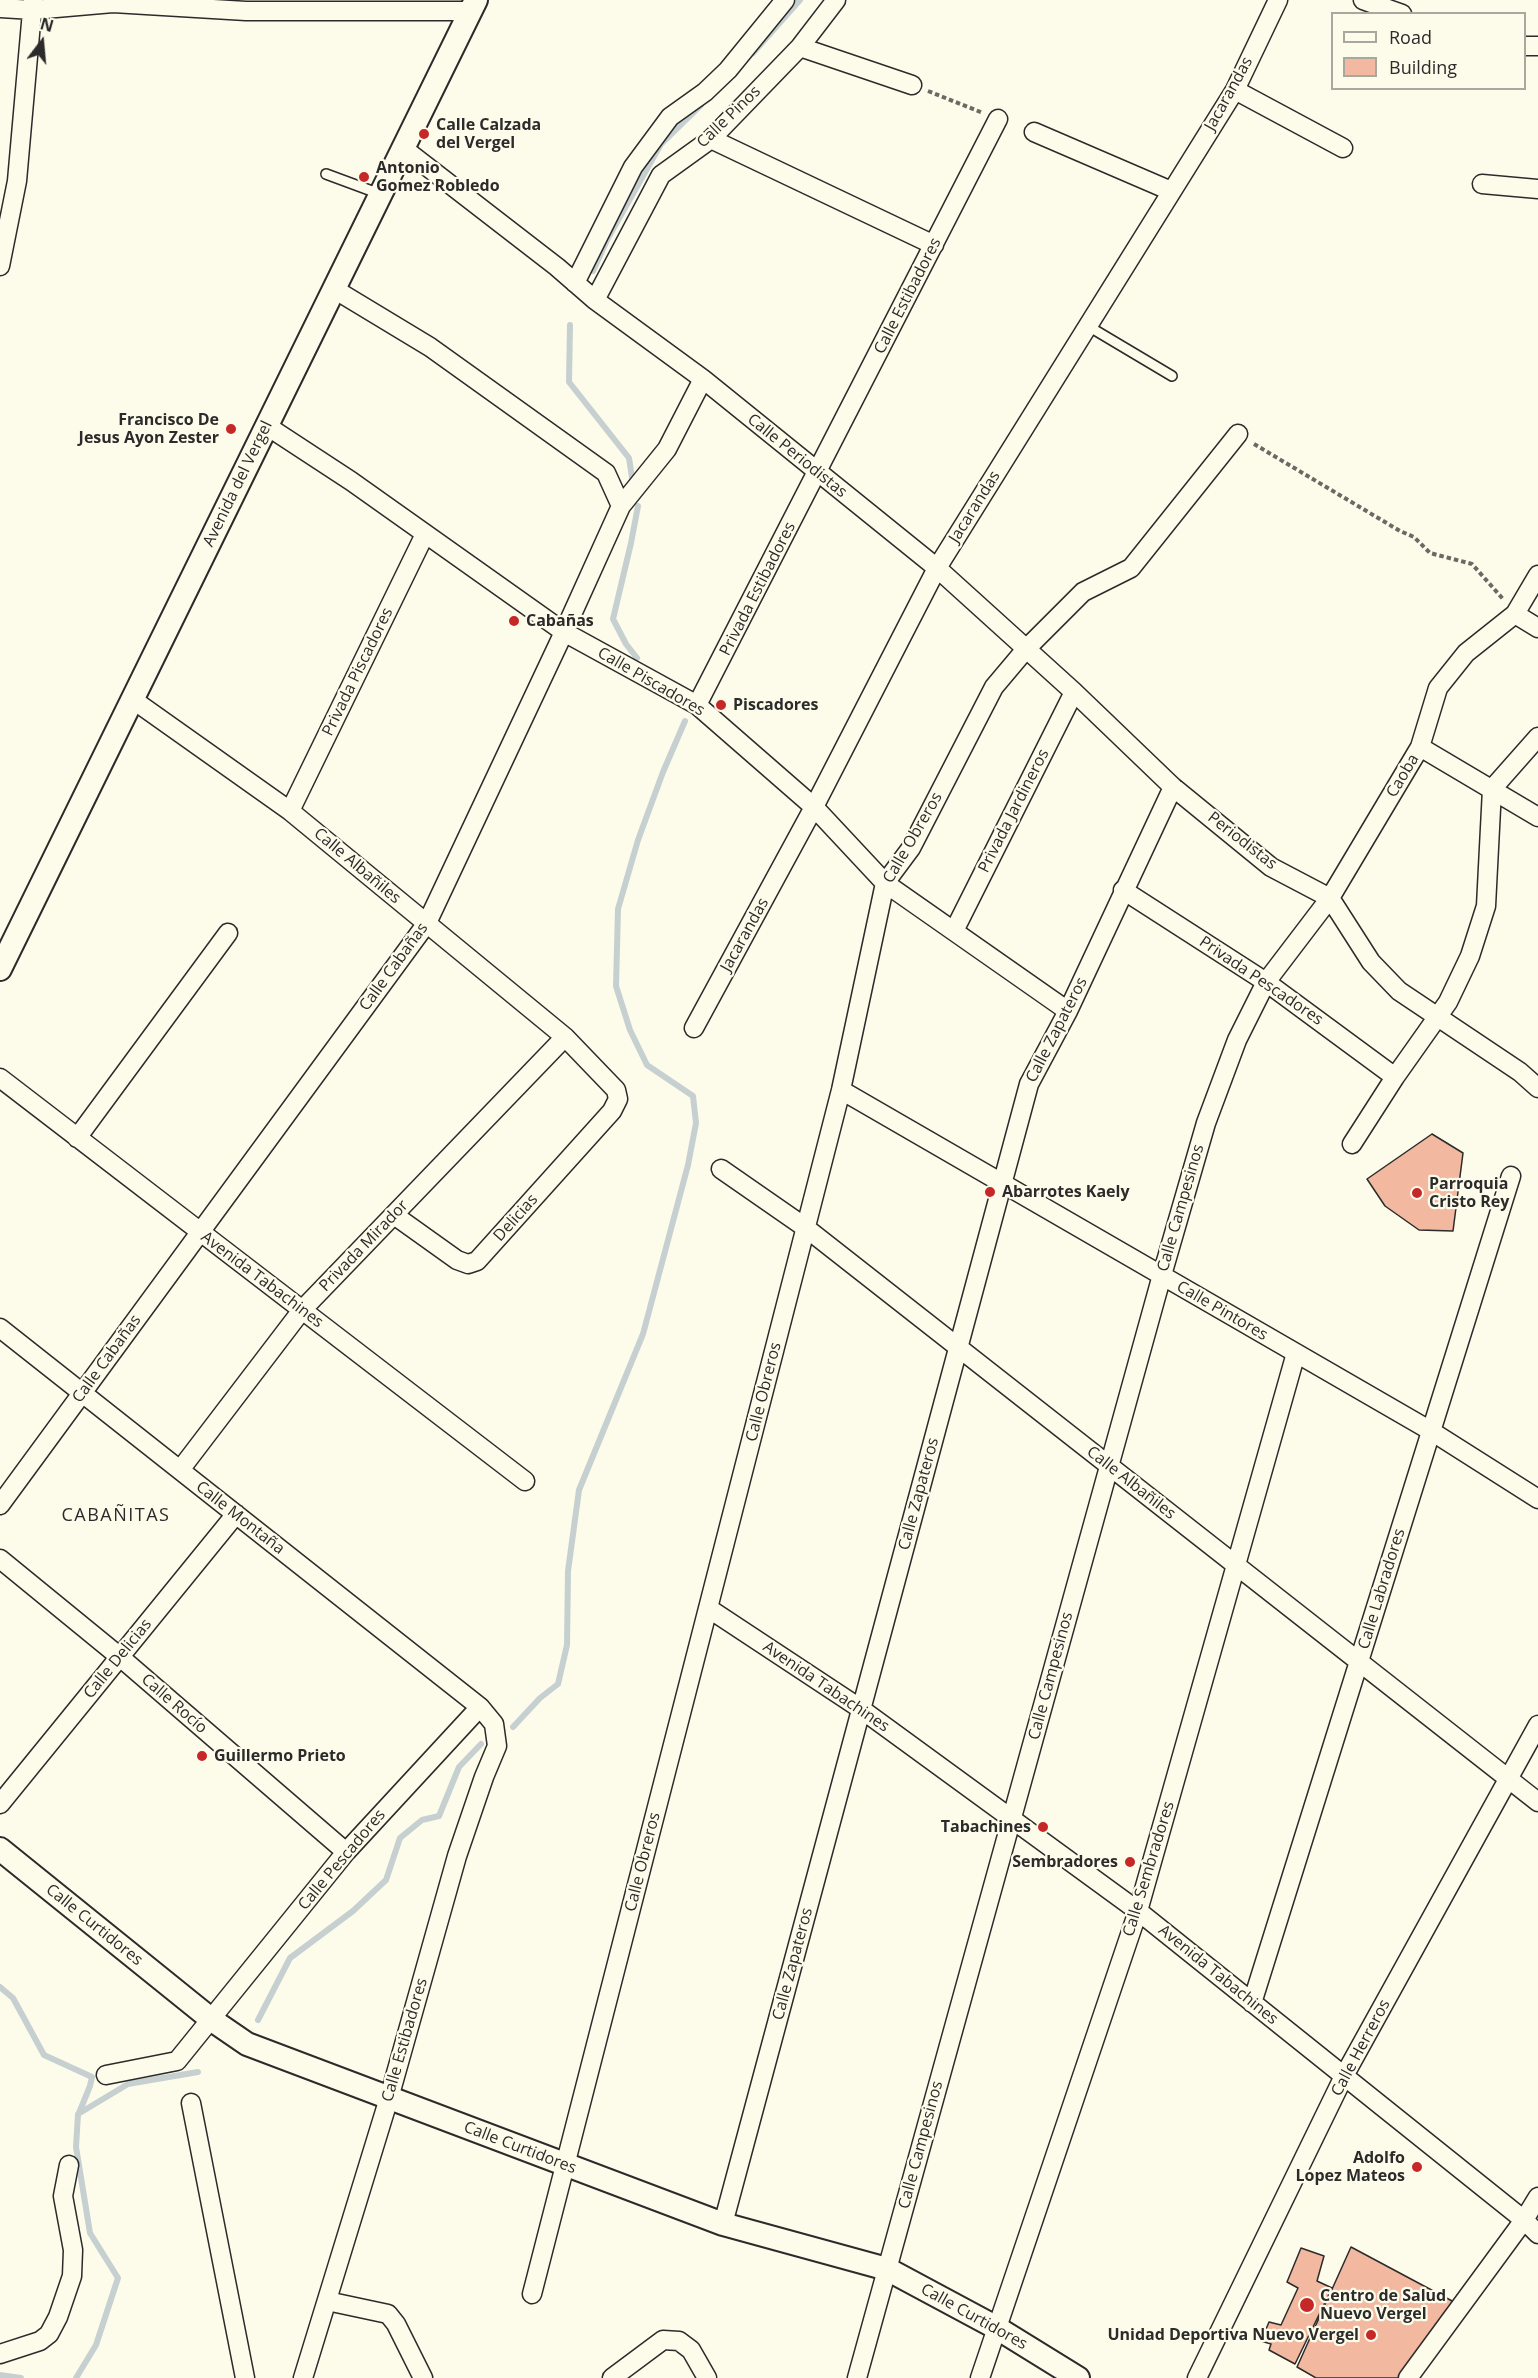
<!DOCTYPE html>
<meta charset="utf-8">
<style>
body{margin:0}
#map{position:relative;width:1538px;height:2378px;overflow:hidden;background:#fdfbea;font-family:"Open Sans",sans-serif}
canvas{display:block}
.legend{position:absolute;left:1331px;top:12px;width:195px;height:78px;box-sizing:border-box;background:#fdfbea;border:2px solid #a9a89e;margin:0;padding:8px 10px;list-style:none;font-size:18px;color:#2b2b2b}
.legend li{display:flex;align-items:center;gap:12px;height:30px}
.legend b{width:30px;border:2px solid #a9a89e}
.north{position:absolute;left:12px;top:12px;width:60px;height:60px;-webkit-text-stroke:4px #fdfbea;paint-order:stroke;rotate:16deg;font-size:16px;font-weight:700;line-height:24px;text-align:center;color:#2b2b2b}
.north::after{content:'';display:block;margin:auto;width:21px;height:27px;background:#2b2b2b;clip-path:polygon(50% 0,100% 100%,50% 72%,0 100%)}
</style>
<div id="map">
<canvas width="1538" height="2378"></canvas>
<ul class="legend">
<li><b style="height:8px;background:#fdfbea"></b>Road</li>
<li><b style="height:16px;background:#f2b8a0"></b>Building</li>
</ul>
<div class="north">N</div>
</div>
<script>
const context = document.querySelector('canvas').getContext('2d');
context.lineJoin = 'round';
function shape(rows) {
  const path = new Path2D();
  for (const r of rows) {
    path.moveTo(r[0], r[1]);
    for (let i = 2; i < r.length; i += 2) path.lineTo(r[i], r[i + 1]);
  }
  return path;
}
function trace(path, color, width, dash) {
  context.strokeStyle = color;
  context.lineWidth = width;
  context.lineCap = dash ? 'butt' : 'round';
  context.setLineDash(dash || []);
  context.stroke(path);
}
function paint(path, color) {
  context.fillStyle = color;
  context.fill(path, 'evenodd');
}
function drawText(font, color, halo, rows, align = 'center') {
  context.font = font + ' "Open Sans",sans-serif';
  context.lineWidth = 4.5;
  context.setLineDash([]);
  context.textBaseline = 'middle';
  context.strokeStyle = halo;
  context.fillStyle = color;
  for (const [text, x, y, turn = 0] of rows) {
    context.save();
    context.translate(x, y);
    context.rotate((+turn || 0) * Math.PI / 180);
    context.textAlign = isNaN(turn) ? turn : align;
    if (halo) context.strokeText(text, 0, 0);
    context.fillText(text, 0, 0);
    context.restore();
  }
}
const stream = shape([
 [753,53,800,0],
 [593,271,608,238,661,144,701,105],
 [570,325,569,382,629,458,633,484],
 [637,658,626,644,613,619,631,543,638,506],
 [513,1727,540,1698,558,1684,567,1645,568,1571,579,1490,643,1334,688,1165,696,1123,693,1096,647,1065,630,1030,616,986,618,909,638,840,663,772,685,721],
 [0,1987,13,1998,44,2055,92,2077,90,2086,79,2113],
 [258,2020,290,1958,353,1911,386,1880,400,1838,422,1820,439,1816,459,1767,481,1744],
 [0,2375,21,2378],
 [76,2378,96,2345,118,2278,90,2233,76,2147,78,2114,128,2084,198,2072]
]);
const building = shape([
 [1432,1134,1463,1153,1453,1231,1419,1230,1385,1206,1367,1179,1432,1134],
 [1351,2247,1454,2302,1399,2378,1316,2378,1297,2367,1351,2247],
 [1301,2248,1324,2256,1317,2281,1332,2288,1295,2364,1269,2350,1271,2344,1261,2341,1269,2322,1281,2325,1298,2288,1287,2282,1301,2248]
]);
const path = shape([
 [928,91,983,113],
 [1254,444,1400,531,1414,537,1430,553,1472,564,1503,599]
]);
const service = shape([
 [326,174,380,194],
 [1088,326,1172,376]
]);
const minor = shape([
 [1363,0,1402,14],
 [0,8,33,10,113,3,246,11,471,11],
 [1524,46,1538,46],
 [800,47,912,85],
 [1235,90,1343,148],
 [1034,132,1171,191],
 [711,139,934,245],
 [403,148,557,267,595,300,703,379,937,568,1074,692,1173,787,1271,867,1330,898,1371,962,1399,991,1520,1072,1538,1088],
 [1482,184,1538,189],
 [0,266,17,181,33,0],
 [575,283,633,167,670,117,705,92,728,70,785,0],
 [334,289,430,347,606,473,621,506],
 [595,300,661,175,711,139,800,47,836,0],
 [267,426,351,481,564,632,697,705,814,807,885,883,1068,1011],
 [1515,614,1538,628],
 [132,699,290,811,565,1037,616,1090,618,1099,612,1111,477,1261,468,1264,457,1260,394,1215],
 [697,705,998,119],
 [1420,747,1538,817],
 [290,811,425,534],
 [1123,890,1266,982,1395,1077],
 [955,929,1074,692],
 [694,1028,814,807,937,568,1235,90,1278,0],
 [0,1078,525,1481],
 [841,1090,1431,1431,1538,1499],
 [77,1138,228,933],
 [1352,1144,1395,1077,1448,1002,1470,956,1486,906,1492,789,1538,737],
 [721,1169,806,1228,1538,1802],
 [0,1328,480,1707,494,1724,497,1746,484,1777,457,1856,389,2098,303,2378],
 [180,1470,302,1310,565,1037],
 [0,1505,427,923,564,632,621,506,667,449,703,379],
 [0,1559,120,1657,346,1852],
 [708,1608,861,1709,1138,1911,1524,2220,1538,2234],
 [0,1804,236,1514],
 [1252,2003,1511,1176],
 [106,2075,177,2061,346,1852,480,1707],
 [191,2103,245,2378],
 [723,2224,1029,1084,1068,1011,1173,787],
 [532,2294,841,1090,885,883,911,848,994,687,1026,649,1083,592,1131,568,1238,434],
 [327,2301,388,2314,396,2324,423,2378],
 [0,2354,40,2341,49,2334,58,2317,72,2276,73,2250,63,2196,69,2165],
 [612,2378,663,2340,679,2341,691,2350,707,2378],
 [857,2378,1162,1275,1206,1123,1237,1040,1266,982,1330,898,1420,747,1438,688,1466,653,1515,614,1538,575],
 [980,2378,1138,1911,1296,1353],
 [1197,2378,1344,2076,1538,1725],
 [1408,2378,1524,2220,1538,2197]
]);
const tertiary = shape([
 [0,969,476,0],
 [0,1849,212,2020,247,2044,723,2224,887,2269,997,2328,1078,2378]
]);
const markers = [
 [424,134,6,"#c62828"],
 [364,177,6,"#c62828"],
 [231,429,6,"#c62828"],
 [514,621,6,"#c62828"],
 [721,705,6,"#c62828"],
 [990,1192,6,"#c62828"],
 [1417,1193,6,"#c62828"],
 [202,1756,6,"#c62828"],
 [1043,1827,6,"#c62828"],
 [1130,1862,6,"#c62828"],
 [1417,2167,6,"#c62828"],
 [1307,2305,8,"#c62828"],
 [1371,2335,6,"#c62828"]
];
const streetNames = [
 ["Jacarandas",1229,94,-61],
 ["Calle Pinos",729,117,-44],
 ["Calle Estibadores",908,296,-63],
 ["Calle Periodistas",797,456,39],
 ["Avenida del Vergel",238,484,-64],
 ["Jacarandas",975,507,-58],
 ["Privada Estibadores",758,589,-63],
 ["Privada Piscadores",358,672,-64],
 ["Calle Piscadores",651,682,30],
 ["Caoba",1403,776,-59],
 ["Privada Jardineros",1014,811,-63],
 ["Calle Obreros",913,838,-60],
 ["Periodistas",1242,841,38],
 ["Calle Albañiles",357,866,40],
 ["Jacarandas",745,935,-61],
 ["Calle Cabañas",394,967,-54],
 ["Privada Pescadores",1261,981,34],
 ["Calle Zapateros",1057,1030,-63],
 ["Calle Campesinos",1181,1208,-74],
 ["Delicias",516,1218,-48],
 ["Privada Mirador",364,1246,-46],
 ["Avenida Tabachines",262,1280,37],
 ["Calle Pintores",1222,1311,30],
 ["Calle Cabañas",107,1359,-54],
 ["Calle Obreros",764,1392,-76],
 ["Calle Albañiles",1131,1483,38],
 ["Calle Zapateros",919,1494,-75],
 ["Calle Montaña",240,1518,38],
 ["Calle Labradores",1382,1589,-73],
 ["Calle Delicias",118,1659,-51],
 ["Calle Campesinos",1051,1676,-75],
 ["Avenida Tabachines",826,1687,34],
 ["Calle Rocío",174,1704,41],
 ["Calle Pescadores",342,1860,-50],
 ["Calle Obreros",643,1862,-76],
 ["Calle Sembradores",1149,1869,-73],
 ["Calle Curtidores",94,1925,39],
 ["Calle Zapateros",793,1964,-75],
 ["Avenida Tabachines",1218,1975,39],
 ["Calle Estibadores",405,2040,-74],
 ["Calle Herreros",1361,2048,-62],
 ["Calle Campesinos",921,2145,-75],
 ["Calle Curtidores",520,2148,21],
 ["Calle Curtidores",974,2317,29]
];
const poiNames = [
 ["Calle Calzada",436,125],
 ["del Vergel",436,143],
 ["Antonio",376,168],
 ["Gomez Robledo",376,186],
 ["Francisco De",219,420,"right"],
 ["Jesus Ayon Zester",219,438,"right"],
 ["Cabañas",526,621],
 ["Piscadores",733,705],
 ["Parroquia",1429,1184],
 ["Cristo Rey",1429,1202],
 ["Abarrotes Kaely",1002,1192],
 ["Guillermo Prieto",214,1756],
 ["Tabachines",1031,1827,"right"],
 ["Sembradores",1118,1862,"right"],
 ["Adolfo",1405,2158,"right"],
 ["Lopez Mateos",1405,2176,"right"],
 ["Centro de Salud",1320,2296],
 ["Nuevo Vergel",1320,2314],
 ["Unidad Deportiva Nuevo Vergel",1359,2335,"right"]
];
const neighbourhoodNames = [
 ["CABAÑITAS",116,1516]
];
trace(stream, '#c7d0d0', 6);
paint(building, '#f2b8a0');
trace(building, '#2b2b2b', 1.5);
trace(service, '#2b2b2b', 12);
trace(minor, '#2b2b2b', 21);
trace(tertiary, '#2b2b2b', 26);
trace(path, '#6a6964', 4, [4.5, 3]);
trace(service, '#fdfbea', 9);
trace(minor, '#fdfbea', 18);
trace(tertiary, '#fdfbea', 22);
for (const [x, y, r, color] of markers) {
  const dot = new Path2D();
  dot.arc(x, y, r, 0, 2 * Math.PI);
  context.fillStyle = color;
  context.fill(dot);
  trace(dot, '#fdfbea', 2);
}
drawText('16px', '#2b2b2b', '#fdfbea', streetNames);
drawText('bold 16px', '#2b2b2b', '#fdfbea', poiNames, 'left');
context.letterSpacing = '1.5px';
drawText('18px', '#2b2b2b', '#fdfbea', neighbourhoodNames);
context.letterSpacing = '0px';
</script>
